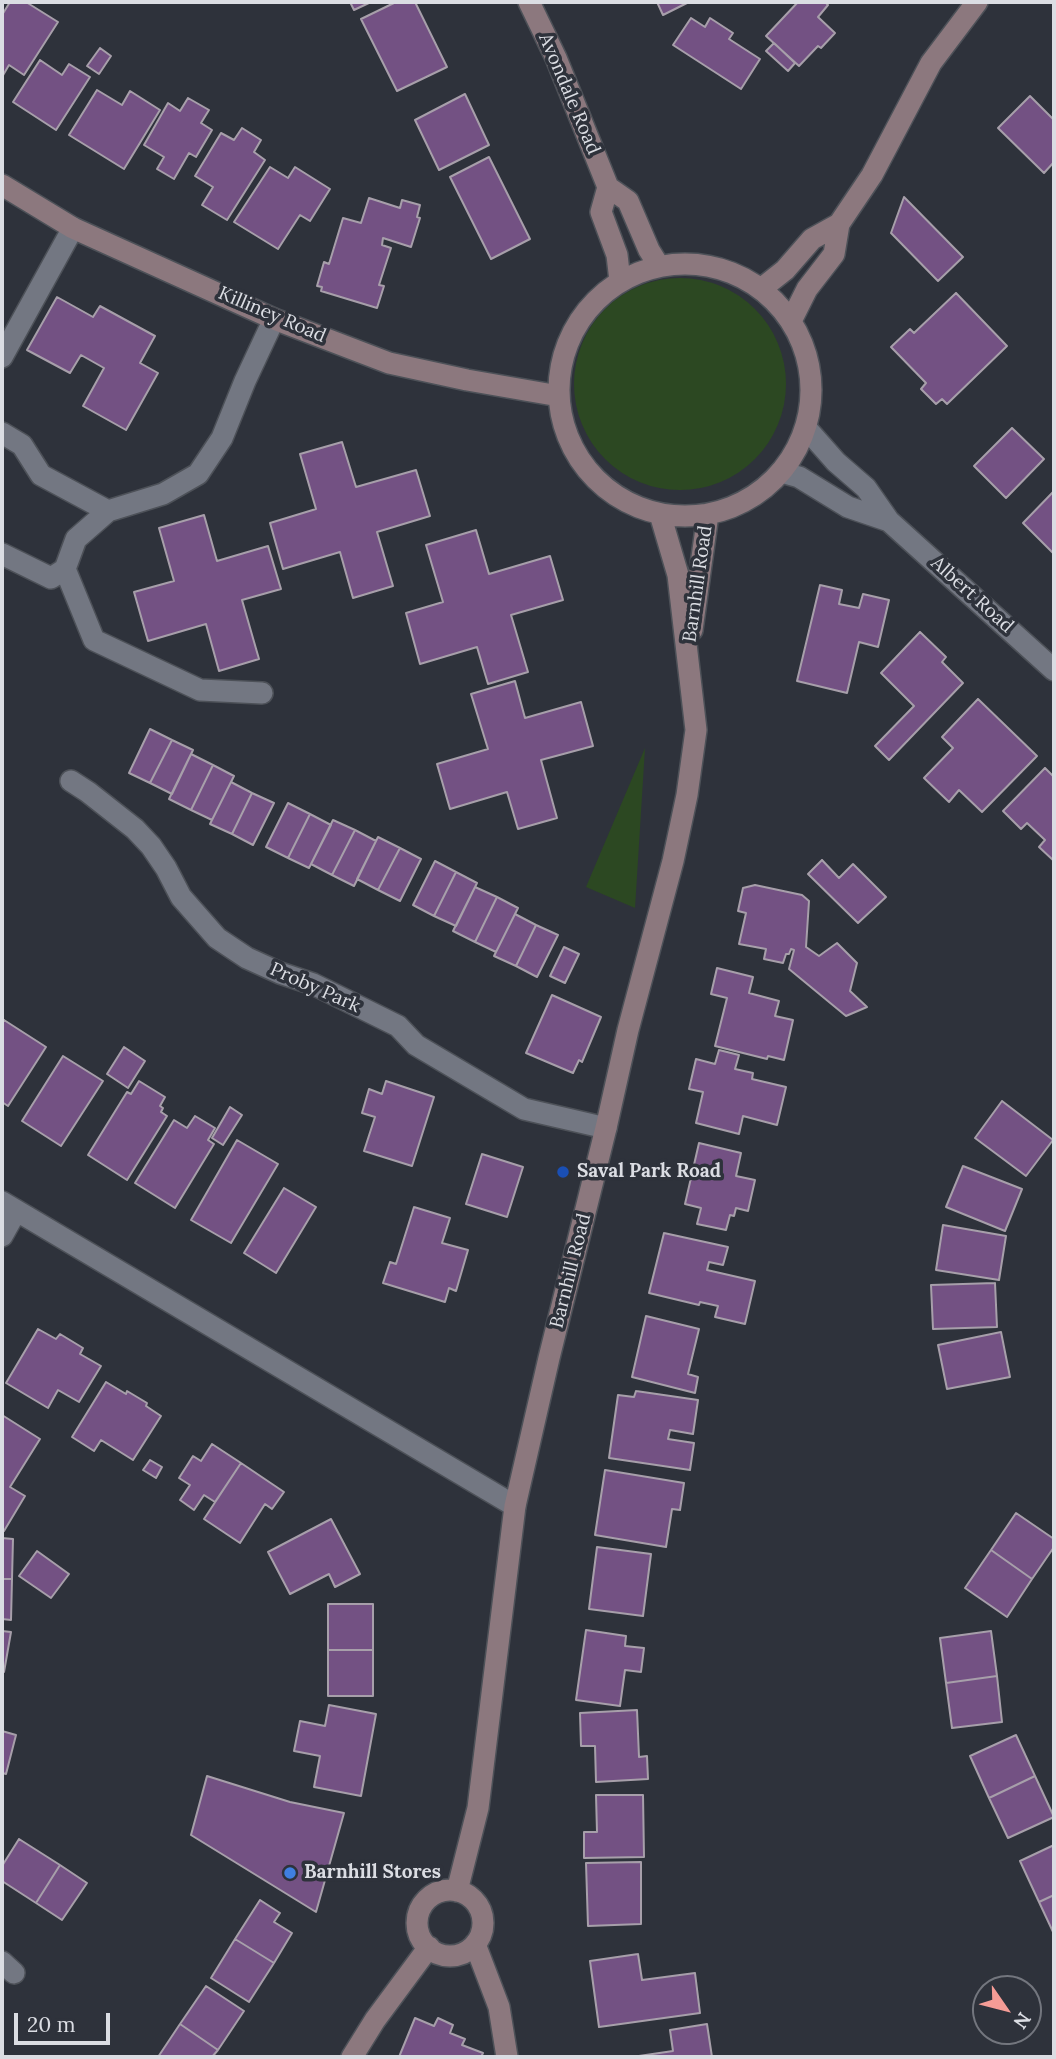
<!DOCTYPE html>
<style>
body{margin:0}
#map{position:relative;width:1056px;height:2059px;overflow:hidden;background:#2e323b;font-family:Lora,serif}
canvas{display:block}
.frame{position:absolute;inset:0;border:4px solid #dbdde3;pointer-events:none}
.north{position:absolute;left:972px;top:1975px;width:70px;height:70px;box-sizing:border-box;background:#2e323b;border:2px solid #73767e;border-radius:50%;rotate:125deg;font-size:19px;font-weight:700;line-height:28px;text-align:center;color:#dbdde3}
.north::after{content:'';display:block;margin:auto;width:24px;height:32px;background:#f59c96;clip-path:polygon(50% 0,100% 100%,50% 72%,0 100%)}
.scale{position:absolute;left:14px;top:2013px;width:96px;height:32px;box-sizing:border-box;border:4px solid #dbdde3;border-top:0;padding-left:9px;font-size:21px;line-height:24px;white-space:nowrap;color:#dbdde3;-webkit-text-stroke:5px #2e323b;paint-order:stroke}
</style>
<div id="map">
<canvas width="1056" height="2059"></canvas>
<div class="frame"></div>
<div class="north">N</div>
<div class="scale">20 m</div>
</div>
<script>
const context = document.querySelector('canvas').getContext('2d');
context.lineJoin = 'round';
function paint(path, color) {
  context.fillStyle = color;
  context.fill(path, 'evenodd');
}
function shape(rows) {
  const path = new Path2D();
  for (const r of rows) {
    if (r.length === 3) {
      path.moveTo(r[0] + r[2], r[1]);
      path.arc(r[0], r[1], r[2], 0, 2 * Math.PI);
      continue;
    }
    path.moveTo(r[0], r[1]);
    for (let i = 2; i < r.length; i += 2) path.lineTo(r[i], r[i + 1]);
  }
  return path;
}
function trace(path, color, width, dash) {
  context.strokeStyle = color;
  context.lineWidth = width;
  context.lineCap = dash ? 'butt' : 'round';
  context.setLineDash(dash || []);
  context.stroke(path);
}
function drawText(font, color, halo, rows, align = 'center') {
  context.font = font + ' Lora,serif';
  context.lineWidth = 7;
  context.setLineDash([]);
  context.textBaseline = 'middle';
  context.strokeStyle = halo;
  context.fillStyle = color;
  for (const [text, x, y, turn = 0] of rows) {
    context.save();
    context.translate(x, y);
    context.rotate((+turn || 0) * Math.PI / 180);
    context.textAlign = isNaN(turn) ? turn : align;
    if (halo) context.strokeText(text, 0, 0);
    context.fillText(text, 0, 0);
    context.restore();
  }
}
const green = shape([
 [680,384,106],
 [645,748,635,908,586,887]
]);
const building = shape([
 [10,2,26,2,58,22,24,75,9,65,2,77,2,15,10,2],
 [350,2,371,2,354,10,350,2],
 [396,2,415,2,447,67,397,91,361,19,396,2],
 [657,2,689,2,663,15,657,2],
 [798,2,825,2,828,5,818,17,835,33,821,48,818,46,799,66,766,36,798,2],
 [691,18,705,27,710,18,733,33,729,39,760,59,741,89,673,45,691,18],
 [774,43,795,63,788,71,766,51,774,43],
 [100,48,111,56,99,74,87,66,100,48],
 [40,60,62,75,69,64,90,77,56,130,13,102,40,60],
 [97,90,122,105,130,91,160,110,124,169,69,135,97,90],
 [465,94,489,145,439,170,415,120,465,94],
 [1030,96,1054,120,1054,162,1044,173,998,128,1030,96],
 [188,98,209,110,201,123,212,130,196,157,189,153,174,179,157,169,164,157,144,145,168,103,180,111,188,98],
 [242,128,261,140,254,152,265,160,227,220,202,205,213,187,195,176,221,133,234,140,242,128],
 [489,157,530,239,491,259,450,177,489,157],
 [270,167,288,178,295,167,330,189,310,221,300,215,278,249,234,222,270,167],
 [904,197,963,257,938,281,891,233,904,197],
 [369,198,400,208,402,200,420,205,417,217,420,218,411,247,383,238,382,245,391,248,379,285,384,286,377,308,321,291,322,287,317,286,324,262,329,264,343,218,361,223,369,198],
 [956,293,1007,346,947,404,942,399,936,404,921,389,926,383,891,347,910,329,914,333,956,293],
 [57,297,93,317,100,306,155,336,140,363,158,373,126,430,83,406,104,368,81,355,70,373,27,350,57,297],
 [1012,428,1044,459,1006,498,974,466,1012,428],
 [342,442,356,487,416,470,430,516,377,532,393,586,353,598,340,552,283,569,270,523,316,509,300,454,342,442],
 [1054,491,1054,554,1023,523,1054,491],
 [204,515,217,561,268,546,281,589,242,600,259,659,219,671,206,624,148,641,134,592,174,581,159,528,204,515],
 [476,530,489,574,550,556,563,600,511,615,528,672,488,684,477,647,420,664,406,613,443,602,426,545,476,530],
 [820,585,842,590,839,604,859,608,863,594,889,600,878,647,859,642,847,693,797,681,820,585],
 [920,632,946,657,942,662,963,683,889,760,875,746,914,706,881,673,920,632],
 [515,681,525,718,581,702,593,746,541,760,557,818,518,829,507,792,450,809,437,764,488,749,471,694,515,681],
 [978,699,1037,756,982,812,959,790,949,802,924,778,953,748,942,737,978,699],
 [150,729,172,740,150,783,129,773,150,729],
 [172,740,193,750,172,794,150,783,172,740],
 [191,754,213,765,191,810,169,799,191,754],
 [213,765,234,776,212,820,191,810,213,765],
 [1045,768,1054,777,1054,861,1039,847,1045,840,1027,823,1021,829,1003,811,1045,768],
 [231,782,252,793,232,834,210,824,231,782],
 [252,793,274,803,253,845,232,834,252,793],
 [288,803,310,814,288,858,266,847,288,803],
 [310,814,331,825,309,868,288,858,310,814],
 [333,820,355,830,332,875,311,864,333,820],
 [355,830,376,841,354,886,332,875,355,830],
 [378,837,400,848,378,890,357,879,378,837],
 [400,848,421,859,400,901,378,890,400,848],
 [822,860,839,878,853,864,886,897,858,923,808,874,822,860],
 [435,861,456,872,434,916,413,905,435,861],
 [456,872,477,883,456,926,434,916,456,872],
 [755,885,802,895,809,901,806,947,819,956,837,943,857,963,850,991,867,1007,846,1016,789,969,794,950,791,949,789,954,786,954,783,963,764,959,766,949,739,944,746,913,738,911,743,888,755,885],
 [475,887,497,897,475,942,453,931,475,887],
 [497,897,518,908,496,952,475,942,497,897],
 [515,914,536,925,516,966,494,956,515,914],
 [536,925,558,935,537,977,516,966,536,925],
 [564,947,579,954,565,983,550,976,564,947],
 [717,968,753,977,749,993,779,1001,775,1016,793,1020,784,1060,768,1056,767,1059,715,1046,727,998,711,994,717,968],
 [552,995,601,1017,582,1062,579,1060,573,1073,526,1053,552,995],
 [4,1020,46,1047,8,1106,2,1102,2,1024,4,1020],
 [124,1047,145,1061,128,1088,107,1074,124,1047],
 [719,1050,739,1055,735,1069,753,1073,752,1079,786,1087,777,1125,743,1116,739,1134,696,1123,703,1092,689,1089,696,1059,715,1064,719,1050],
 [63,1056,103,1081,61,1146,22,1121,63,1056],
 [139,1081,165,1097,160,1106,163,1108,161,1112,167,1116,127,1180,88,1155,127,1092,131,1094,139,1081],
 [386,1081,434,1097,412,1166,364,1151,375,1117,362,1113,369,1089,382,1094,386,1081],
 [1002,1101,1053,1140,1026,1176,975,1138,1002,1101],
 [230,1107,242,1115,223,1145,212,1138,230,1107],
 [195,1116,215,1128,208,1140,214,1144,175,1208,135,1183,174,1120,187,1128,195,1116],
 [237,1140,278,1164,231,1243,191,1220,237,1140],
 [699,1143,741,1153,736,1176,755,1180,748,1211,736,1208,734,1216,730,1215,726,1230,697,1224,701,1208,685,1204,699,1143],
 [482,1154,523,1167,507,1217,466,1204,482,1154],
 [963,1166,1022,1189,1005,1231,946,1207,963,1166],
 [284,1188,316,1207,276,1273,244,1253,284,1188],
 [414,1207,450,1218,442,1243,468,1250,456,1291,449,1288,445,1302,383,1283,390,1262,396,1264,414,1207],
 [943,1225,1006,1236,999,1280,936,1270,943,1225],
 [664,1233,728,1247,723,1265,709,1262,707,1270,755,1281,745,1324,715,1317,718,1306,700,1302,699,1305,649,1293,664,1233],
 [995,1283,997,1327,933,1329,931,1285,995,1283],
 [646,1316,699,1329,688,1374,698,1377,695,1393,632,1377,646,1316],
 [38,1329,56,1339,60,1334,83,1348,80,1354,101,1366,79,1402,58,1390,48,1408,6,1383,38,1329],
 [1001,1332,1010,1377,947,1389,938,1345,1001,1332],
 [106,1382,126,1394,127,1391,147,1403,146,1406,161,1416,133,1460,101,1440,94,1451,72,1437,106,1382],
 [636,1391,698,1400,693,1434,670,1430,668,1439,694,1443,690,1470,609,1458,618,1395,634,1397,636,1391],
 [2,1415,40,1439,10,1487,25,1496,4,1531,2,1530,2,1415],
 [212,1444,241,1463,215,1502,204,1495,194,1510,180,1500,190,1485,179,1478,193,1456,201,1461,212,1444],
 [150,1460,162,1467,156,1478,143,1470,150,1460],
 [241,1463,284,1492,272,1509,265,1504,240,1543,204,1519,241,1463],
 [605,1470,684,1483,680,1510,672,1509,666,1547,595,1535,605,1470],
 [1016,1513,1054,1539,1054,1547,1032,1579,991,1550,1016,1513],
 [331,1519,360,1574,335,1587,329,1574,290,1594,268,1552,331,1519],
 [2,1538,13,1539,12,1579,2,1579,2,1538],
 [597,1547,651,1554,643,1616,589,1609,597,1547],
 [991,1550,1032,1579,1007,1617,965,1588,991,1550],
 [37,1551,69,1574,51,1598,19,1576,37,1551],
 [2,1579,12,1579,11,1620,2,1619,2,1579],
 [328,1604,373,1604,373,1650,328,1650,328,1604],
 [586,1630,626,1636,625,1646,644,1648,641,1672,625,1670,620,1706,576,1700,586,1630],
 [2,1631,11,1632,4,1672,2,1672,2,1631],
 [991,1631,997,1676,946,1683,940,1638,991,1631],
 [328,1650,373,1650,373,1696,328,1696,328,1650],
 [997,1676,1002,1722,952,1728,946,1683,997,1676],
 [329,1705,376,1714,361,1796,314,1787,320,1756,294,1751,300,1721,325,1726,329,1705],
 [637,1710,639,1757,647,1756,648,1779,596,1782,595,1746,581,1746,580,1713,637,1710],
 [2,1731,16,1735,6,1774,2,1773,2,1731],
 [1016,1735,1035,1776,989,1798,970,1756,1016,1735],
 [207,1776,290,1802,344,1813,316,1912,191,1835,207,1776],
 [1035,1776,1054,1817,1008,1838,989,1798,1035,1776],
 [596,1795,643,1795,644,1857,584,1858,584,1832,597,1832,596,1795],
 [19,1839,60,1865,36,1903,2,1881,2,1866,19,1839],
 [1054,1845,1054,1895,1039,1902,1020,1861,1054,1845],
 [641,1862,641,1924,588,1926,586,1863,641,1862],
 [60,1865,87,1883,62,1920,36,1903,60,1865],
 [1054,1895,1054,1934,1039,1902,1054,1895],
 [260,1900,280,1913,274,1922,292,1933,274,1963,235,1939,260,1900],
 [235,1939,274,1963,249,2002,211,1978,235,1939],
 [638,1954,642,1980,695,1973,700,2013,599,2027,590,1961,638,1954],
 [206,1986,244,2011,218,2050,180,2024,206,1986],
 [415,2018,434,2026,438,2018,453,2025,450,2033,465,2039,462,2045,483,2053,481,2057,399,2057,415,2018],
 [180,2024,218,2050,212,2057,158,2057,180,2024],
 [707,2024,712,2057,632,2057,673,2051,670,2030,707,2024]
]);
const street = shape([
 [2,357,73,228],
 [806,428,836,462,866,488,889,521,1054,670],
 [2,433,22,445,41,475,108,511],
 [781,472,799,477,848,507,889,521],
 [2,554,51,578,65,569],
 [262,693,200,690,94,640,65,569,76,539,108,511,163,494,198,474,222,438,245,381,274,319],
 [71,781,88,792,135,829,151,846,166,868,181,897,217,938,247,958,280,973,313,984,398,1026,416,1045,524,1109,606,1128],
 [2,1202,515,1506],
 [2,1236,16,1211],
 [2,1962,14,1973]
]);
const secondary = shape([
 [529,2,556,58,608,187,628,201,649,250,659,266],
 [2,185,73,228,274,319,389,363,467,380,559,396],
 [608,187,601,212,617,255,620,281],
 [685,390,126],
 [761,289,785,270,812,239,839,224],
 [791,321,807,289,834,254,839,224,872,175,931,63,977,2],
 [692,630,708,514],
 [450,1923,33],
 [457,1891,478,1808,515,1506,549,1358,606,1128,628,1030,673,861,687,795,696,730,678,575,660,514],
 [475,1944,499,2007,507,2057],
 [352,2057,375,2020,429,1947]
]);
const markers = [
 [563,1172,7,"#1a4fb4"],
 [290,1873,7,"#3f7fe0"]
];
const streetNames = [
 ["Avondale Road",569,94,67],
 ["Killiney Road",272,315,23],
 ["Barnhill Road",698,584,-82],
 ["Albert Road",972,595,42],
 ["Proby Park",315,988,24],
 ["Barnhill Road",571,1271,-76]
];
const poiNames = [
 ["Saval Park Road",577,1172],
 ["Barnhill Stores",304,1873]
];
paint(green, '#2c4822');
paint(building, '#735183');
trace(building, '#a79faa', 2);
trace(street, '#4d5158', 24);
trace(secondary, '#4d5158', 24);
trace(street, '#737782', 21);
trace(secondary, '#8c787e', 21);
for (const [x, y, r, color] of markers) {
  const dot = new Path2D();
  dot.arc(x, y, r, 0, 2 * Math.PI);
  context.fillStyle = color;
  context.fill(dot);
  trace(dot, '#2e323b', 2.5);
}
drawText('19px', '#dbdde3', '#2e323b', streetNames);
drawText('bold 19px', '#dbdde3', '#2e323b', poiNames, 'left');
</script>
